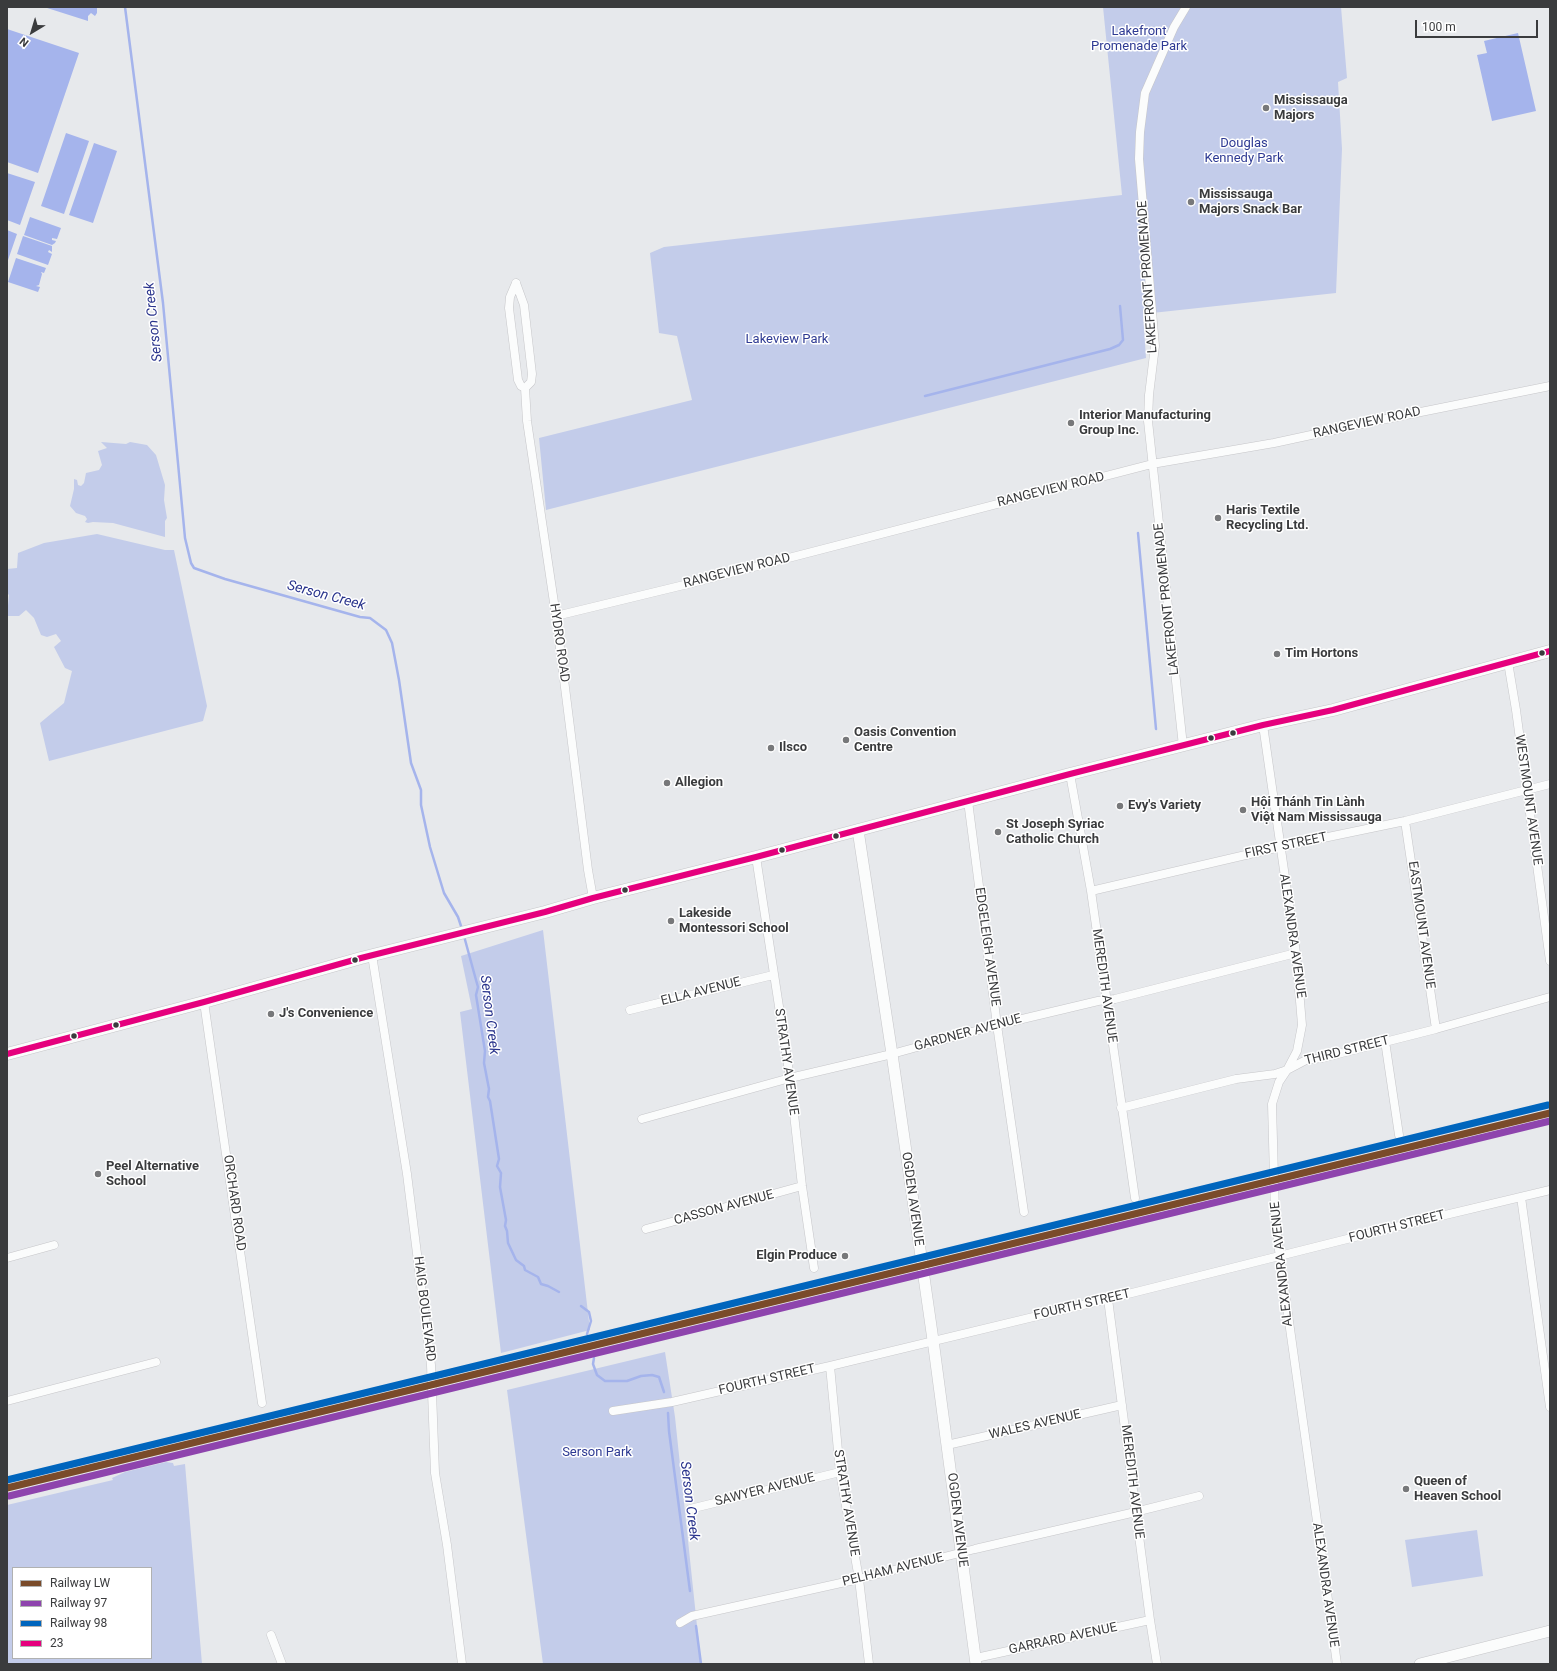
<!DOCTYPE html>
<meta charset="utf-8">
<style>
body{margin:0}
#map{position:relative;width:1557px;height:1671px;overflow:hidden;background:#e7e9ec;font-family:Roboto,sans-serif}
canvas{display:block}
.frame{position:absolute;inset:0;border:8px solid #3a3b3d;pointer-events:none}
.legend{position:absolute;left:12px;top:1567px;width:140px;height:92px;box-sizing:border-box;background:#fff;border:1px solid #b0b1b1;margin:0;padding:5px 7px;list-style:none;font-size:12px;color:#3a3b3d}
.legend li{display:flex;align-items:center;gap:8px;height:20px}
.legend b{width:20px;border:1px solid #b0b1b1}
.north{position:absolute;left:12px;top:12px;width:40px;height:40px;-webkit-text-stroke:3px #fff;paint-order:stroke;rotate:218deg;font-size:11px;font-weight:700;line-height:16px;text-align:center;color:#3a3b3d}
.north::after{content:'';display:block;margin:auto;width:14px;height:18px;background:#3a3b3d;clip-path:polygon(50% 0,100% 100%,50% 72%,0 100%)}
.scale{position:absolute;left:1415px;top:20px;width:123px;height:18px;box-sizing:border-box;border:2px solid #3a3b3d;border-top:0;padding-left:5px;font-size:12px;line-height:14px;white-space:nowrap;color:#3a3b3d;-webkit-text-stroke:3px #fff;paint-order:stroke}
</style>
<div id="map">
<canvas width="1557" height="1671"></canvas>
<div class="frame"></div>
<ul class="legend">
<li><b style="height:5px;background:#7a4b2a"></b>Railway LW</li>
<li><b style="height:5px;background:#8e44ad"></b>Railway 97</li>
<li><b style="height:5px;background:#0065bd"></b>Railway 98</li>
<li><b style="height:5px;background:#e5007d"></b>23</li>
</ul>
<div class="north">N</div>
<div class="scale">100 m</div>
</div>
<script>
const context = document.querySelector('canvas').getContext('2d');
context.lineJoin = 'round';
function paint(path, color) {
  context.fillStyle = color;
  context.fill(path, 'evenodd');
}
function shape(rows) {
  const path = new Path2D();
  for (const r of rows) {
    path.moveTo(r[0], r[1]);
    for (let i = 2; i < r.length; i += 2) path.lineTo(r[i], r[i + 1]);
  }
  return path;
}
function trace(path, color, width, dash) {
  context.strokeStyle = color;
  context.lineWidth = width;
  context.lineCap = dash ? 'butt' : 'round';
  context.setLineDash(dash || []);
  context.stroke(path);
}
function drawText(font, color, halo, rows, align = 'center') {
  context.font = font + ' Roboto,sans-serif';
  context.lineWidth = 3;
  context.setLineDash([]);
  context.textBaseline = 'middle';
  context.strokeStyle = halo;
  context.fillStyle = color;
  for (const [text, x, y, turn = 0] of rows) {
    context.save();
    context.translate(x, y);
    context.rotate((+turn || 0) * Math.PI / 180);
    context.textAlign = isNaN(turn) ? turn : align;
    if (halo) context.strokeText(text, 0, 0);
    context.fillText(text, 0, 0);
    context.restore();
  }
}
const green = shape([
 [1103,7,1341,7,1347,78,1338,82,1342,149,1336,293,1143,314,1146,358,546,510,539,438,692,400,677,336,659,333,650,253,664,247,1122,195],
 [101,442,126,444,130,442,147,445,156,455,165,485,164,500,167,518,165,521,165,537,113,523,93,522,88,523,85,522,87,519,85,516,76,513,70,506,74,489,74,479,77,480,78,485,81,486,84,483,86,473,99,470,102,465,98,451,107,448],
 [97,534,165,550,174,550,207,706,203,721,49,761,40,723,64,703,72,671,65,668,54,647,61,641,56,634,47,637,41,635,34,618,26,610,19,616,7,616,9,595,7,593,7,569,17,568,18,553,44,543],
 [543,930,590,1330,501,1353,460,1012,472,1009,461,956],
 [665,1352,675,1417,701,1664,543,1664,507,1390],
 [166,1462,173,1463,174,1466,185,1464,202,1664,7,1664,7,1505,113,1480,112,1478,125,1472],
 [13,1568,151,1568,151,1658,13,1658],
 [1477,1530,1483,1576,1412,1587,1405,1540]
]);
const water = shape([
 [44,7,97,7,97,13,95,16,91,13,88,16,88,21],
 [7,29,79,53,38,173,7,162],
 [1518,33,1536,111,1492,121,1477,55,1487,53,1484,41],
 [66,133,89,141,64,214,41,206],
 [94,143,117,151,93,223,69,215],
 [7,173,35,182,20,225,7,220],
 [30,217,61,228,57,239,52,238,52,240,56,241,55,243,52,245,24,235],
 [7,230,17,234,7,263],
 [23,236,52,246,52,252,49,250,48,252,52,254,48,265,17,254],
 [16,258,46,268,44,273,41,272,42,274,39,285,36,286,40,287,38,292,8,282]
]);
const stream = shape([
 [125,7,163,303,185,538,191,563,194,568,225,579,360,617,370,618,386,630,392,643,399,680,411,763,421,790,421,805,430,847,444,893,458,917,462,929],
 [925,396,1110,349,1119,345,1123,340,1120,306],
 [1138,533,1156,729],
 [464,936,476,980,478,987,476,995,485,1051,484,1063,489,1089,488,1097,490,1101,499,1159,497,1166,501,1173,500,1187,506,1220,505,1226,507,1231,508,1243,516,1260,524,1266,525,1270,538,1277,541,1284,548,1286,559,1292],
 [581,1306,589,1312,591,1321,587,1334],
 [594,1358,593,1364,597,1375,605,1381,627,1381,641,1376,652,1375,659,1377,664,1392],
 [668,1413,669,1431,690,1591],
 [696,1626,701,1664]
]);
const street = shape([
 [516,283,510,297,509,308,518,380,521,386,525,388],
 [516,283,524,305,532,374,531,382,525,388],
 [525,388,527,421,556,616,588,870,593,898],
 [556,616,688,584,1152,464,1274,443,1376,421,1550,386],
 [1508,662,1516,710,1550,961],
 [1263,725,1296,953,1302,1025,1297,1051,1287,1070,1279,1082,1272,1104,1275,1214,1278,1243,1337,1664],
 [1183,746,1148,421,1149,395,1155,346,1139,159,1140,132,1145,93,1174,27,1186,7],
 [1070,774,1091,891,1135,1198],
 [968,801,997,1025,1024,1212],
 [1405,821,1436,1029],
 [756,857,790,1078,802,1186,814,1268],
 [1091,891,1280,847,1405,821,1550,784],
 [372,955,407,1174,431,1365,435,1473,447,1545,462,1664],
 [204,1002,262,1403],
 [630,1010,773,975],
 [1385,1041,1399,1135],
 [1121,1108,1236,1079,1275,1074,1287,1070,1306,1060,1322,1058,1436,1029,1550,997],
 [642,1119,790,1078,892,1054,997,1025,1098,1001,1115,999,1296,953],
 [1521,1197,1550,1407],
 [646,1229,802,1186],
 [7,1258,54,1245],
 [1108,1299,1150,1620,1157,1664],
 [830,1366,840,1472,859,1579,869,1664],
 [7,1401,156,1362],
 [613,1411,672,1402,830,1366,1108,1299,1395,1227,1550,1190],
 [947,1445,1122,1405],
 [690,1509,840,1472],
 [680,1623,692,1616,859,1579,975,1549,1127,1514,1199,1496],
 [271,1635,282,1664],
 [976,1658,1150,1620]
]);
const secondary = shape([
 [858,830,892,1054,933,1340,976,1664],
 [1420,1664,1550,1631]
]);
const primary = shape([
 [7,1054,204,1002,361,958,545,912,593,898,756,857,1070,774,1263,725,1333,710,1550,651]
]);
const bus1 = shape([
 [7,1054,204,1002,361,958,545,912,593,898,756,857,1070,774,1263,725,1333,710,1550,651]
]);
const rail1 = shape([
 [7,1488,1550,1113]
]);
const rail2 = shape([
 [9,1496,1550,1121]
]);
const rail3 = shape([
 [7,1480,1548,1105]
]);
const markers = [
 [1266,108,4,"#77787a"],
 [1191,202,4,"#77787a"],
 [1071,423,4,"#77787a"],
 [1218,518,4,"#77787a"],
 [1542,653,3.5,"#3a3b3d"],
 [1277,654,4,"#77787a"],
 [1233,733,3.5,"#3a3b3d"],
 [1211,738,3.5,"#3a3b3d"],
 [846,740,4,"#77787a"],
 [771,748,4,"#77787a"],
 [667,783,4,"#77787a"],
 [1120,806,4,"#77787a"],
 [1243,810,4,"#77787a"],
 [998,832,4,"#77787a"],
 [836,836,3.5,"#3a3b3d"],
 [782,850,3.5,"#3a3b3d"],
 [625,890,3.5,"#3a3b3d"],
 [671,921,4,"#77787a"],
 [355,960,3.5,"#3a3b3d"],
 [271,1014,4,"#77787a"],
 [116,1025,3.5,"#3a3b3d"],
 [74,1036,3.5,"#3a3b3d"],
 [98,1174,4,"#77787a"],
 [845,1256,4,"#77787a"],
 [1406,1489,4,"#77787a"]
];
const parkNames = [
 ["Lakefront",1139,32],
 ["Promenade Park",1139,47],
 ["Douglas",1244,144],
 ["Kennedy Park",1244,159],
 ["Lakeview Park",787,340],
 ["Serson Park",597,1453]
];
const poiNames = [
 ["Mississauga",1274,101],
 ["Majors",1274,116],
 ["Mississauga",1199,195],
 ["Majors Snack Bar",1199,210],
 ["Interior Manufacturing",1079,416],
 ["Group Inc.",1079,431],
 ["Haris Textile",1226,511],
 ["Recycling Ltd.",1226,526],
 ["Tim Hortons",1285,654],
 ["Oasis Convention",854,733],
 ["Centre",854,748],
 ["Ilsco",779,748],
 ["Allegion",675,783],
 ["Hội Thánh Tin Lành",1251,803],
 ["Việt Nam Mississauga",1251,818],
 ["Evy's Variety",1128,806],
 ["St Joseph Syriac",1006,825],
 ["Catholic Church",1006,840],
 ["Lakeside",679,914],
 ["Montessori School",679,929],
 ["J's Convenience",279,1014],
 ["Peel Alternative",106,1167],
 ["School",106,1182],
 ["Elgin Produce",837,1256,"right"],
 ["Queen of",1414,1482],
 ["Heaven School",1414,1497]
];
const streetNames = [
 ["LAKEFRONT PROMENADE",1148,277,-94],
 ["RANGEVIEW ROAD",1367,423,-12],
 ["RANGEVIEW ROAD",1051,490,-14],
 ["RANGEVIEW ROAD",737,571,-14],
 ["LAKEFRONT PROMENADE",1167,599,-96],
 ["HYDRO ROAD",559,643,82],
 ["WESTMOUNT AVENUE",1528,800,82],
 ["FIRST STREET",1286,846,-12],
 ["EASTMOUNT AVENUE",1421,925,82],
 ["ALEXANDRA AVENUE",1292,936,82],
 ["EDGELEIGH AVENUE",987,947,82],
 ["MEREDITH AVENUE",1104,986,82],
 ["ELLA AVENUE",701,992,-14],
 ["GARDNER AVENUE",968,1033,-15],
 ["THIRD STREET",1347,1051,-14],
 ["STRATHY AVENUE",786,1062,82],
 ["OGDEN AVENUE",912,1199,82],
 ["ORCHARD ROAD",234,1203,82],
 ["CASSON AVENUE",724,1208,-15],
 ["FOURTH STREET",1397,1227,-14],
 ["ALEXANDRA AVENUE",1282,1264,-96],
 ["FOURTH STREET",1082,1305,-13],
 ["HAIG BOULEVARD",424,1309,83],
 ["FOURTH STREET",767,1380,-13],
 ["WALES AVENUE",1035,1425,-13],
 ["MEREDITH AVENUE",1132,1482,83],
 ["SAWYER AVENUE",765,1490,-14],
 ["STRATHY AVENUE",846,1503,81],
 ["OGDEN AVENUE",957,1520,83],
 ["PELHAM AVENUE",893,1570,-14],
 ["ALEXANDRA AVENUE",1325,1585,82],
 ["GARRARD AVENUE",1063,1639,-12]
];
const waterNames = [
 ["Serson Creek",154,322,-96],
 ["Serson Creek",326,596,15],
 ["Serson Creek",489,1015,83],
 ["Serson Creek",689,1501,83]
];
paint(green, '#c3ccea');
paint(water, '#a5b4ec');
trace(stream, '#a5b4ec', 2.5);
trace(street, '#c6c6c9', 9);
trace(secondary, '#c6c6c9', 12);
trace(primary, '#c6c6c9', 13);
trace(street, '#fbfcfc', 8);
trace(secondary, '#fbfcfc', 11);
trace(primary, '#fbfcfc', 12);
trace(bus1, '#e5007d', 6);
trace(rail1, '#7a4b2a', 7);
trace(rail2, '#8e44ad', 7);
trace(rail3, '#0065bd', 7);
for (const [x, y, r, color] of markers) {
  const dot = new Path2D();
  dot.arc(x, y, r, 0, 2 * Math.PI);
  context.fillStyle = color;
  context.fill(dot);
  trace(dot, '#fff', 1.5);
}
drawText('13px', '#2e3a93', '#fff', parkNames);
drawText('bold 13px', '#3a3b3d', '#fff', poiNames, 'left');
drawText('13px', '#3a3b3d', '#fff', streetNames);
drawText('italic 14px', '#29338c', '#fff', waterNames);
</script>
